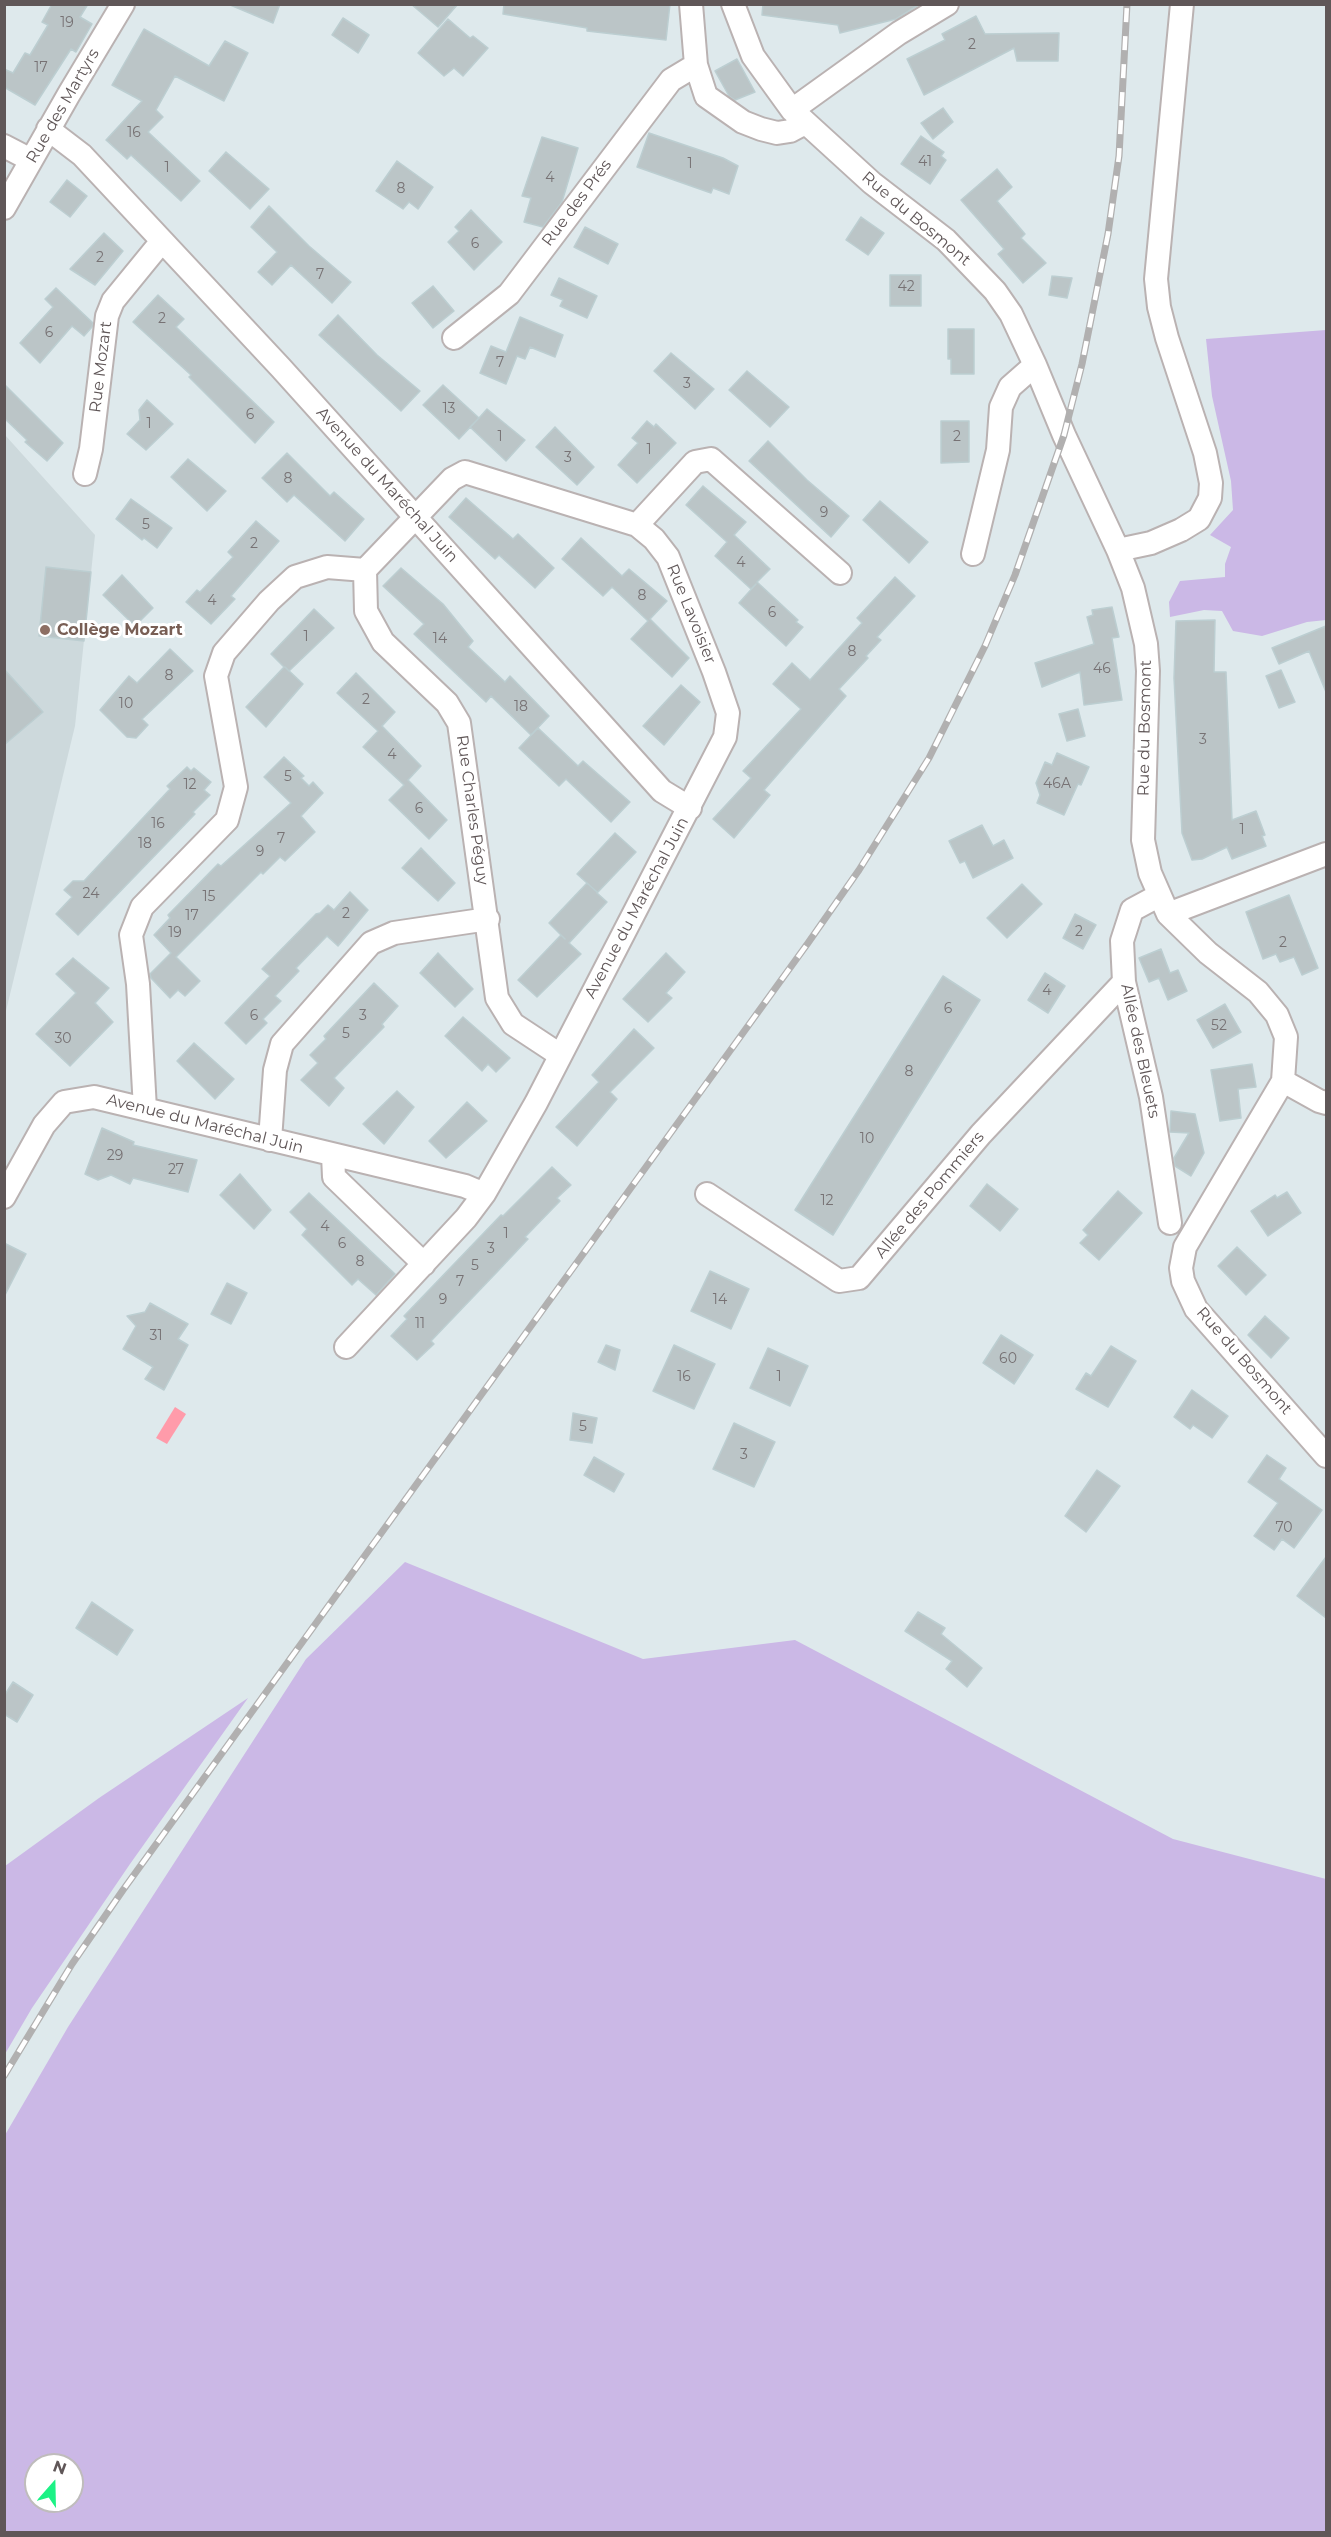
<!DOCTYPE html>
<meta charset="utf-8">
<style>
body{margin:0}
#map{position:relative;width:1331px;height:2537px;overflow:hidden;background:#dee9ec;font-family:Montserrat,sans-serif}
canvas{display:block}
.frame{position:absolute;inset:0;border:6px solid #605758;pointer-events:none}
.north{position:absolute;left:24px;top:2453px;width:60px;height:60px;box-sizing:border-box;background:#fff;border:2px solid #bfbcbc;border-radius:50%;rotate:20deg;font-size:16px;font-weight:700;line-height:24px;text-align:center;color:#605758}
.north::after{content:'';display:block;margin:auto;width:21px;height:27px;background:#1df286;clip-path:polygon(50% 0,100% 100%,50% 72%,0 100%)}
</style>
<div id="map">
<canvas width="1331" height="2537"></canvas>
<div class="frame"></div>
<div class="north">N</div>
</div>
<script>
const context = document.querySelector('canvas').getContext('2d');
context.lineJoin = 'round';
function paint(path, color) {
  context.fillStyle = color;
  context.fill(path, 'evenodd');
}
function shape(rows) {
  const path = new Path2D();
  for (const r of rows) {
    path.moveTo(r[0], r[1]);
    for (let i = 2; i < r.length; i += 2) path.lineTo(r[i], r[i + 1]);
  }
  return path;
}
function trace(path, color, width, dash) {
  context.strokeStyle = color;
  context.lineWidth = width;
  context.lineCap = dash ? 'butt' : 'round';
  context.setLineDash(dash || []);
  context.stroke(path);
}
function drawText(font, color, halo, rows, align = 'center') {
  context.font = font + ' Montserrat,sans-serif';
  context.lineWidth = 6;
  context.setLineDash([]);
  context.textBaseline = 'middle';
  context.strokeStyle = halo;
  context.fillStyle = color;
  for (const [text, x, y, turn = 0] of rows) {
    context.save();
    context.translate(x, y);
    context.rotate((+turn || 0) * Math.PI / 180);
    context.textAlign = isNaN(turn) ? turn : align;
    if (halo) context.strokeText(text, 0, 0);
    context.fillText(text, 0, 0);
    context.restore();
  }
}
const education = shape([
 [5,435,95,535,75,726,5,1015]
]);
const green = shape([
 [1326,330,1326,620,1307,622,1262,636,1233,631,1222,611,1204,610,1170,617,1169,602,1180,581,1225,577,1225,564,1231,547,1210,535,1233,510,1231,481,1212,396,1206,339],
 [405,1562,643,1659,795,1640,1173,1839,1326,1879,1326,2532,5,2532,5,2135,68,2027,306,1659],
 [36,2465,72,2465,72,2501,36,2501],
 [248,1698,130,1864,32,2008,5,2054,5,1866,99,1798]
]);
const water = shape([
 [175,1407,186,1414,167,1444,156,1438]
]);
const building = shape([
 [52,4,88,4,80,17,92,24,76,52,71,49,35,105,4,87,4,69,13,73,25,53,30,55,48,25,42,22,52,4],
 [228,4,280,4,273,23,228,4],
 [411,4,458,4,438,27,411,4],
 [504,4,670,4,666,40,587,31,587,28,503,14,504,4],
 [763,4,920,4,896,19,840,33,838,25,762,15,763,4],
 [976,16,985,34,1059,33,1058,61,1017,61,1014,48,924,95,907,59,945,40,942,34,976,16],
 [343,18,369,35,358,53,332,35,343,18],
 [448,19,470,38,473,36,488,48,463,76,454,68,444,76,418,53,448,19],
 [144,29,209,66,225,41,248,53,224,101,175,76,156,110,163,117,148,132,200,181,181,201,131,155,127,159,106,140,142,101,112,85,144,29],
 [737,59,755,92,735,100,729,96,715,71,737,59],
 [943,108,953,122,933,139,921,123,943,108],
 [649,133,723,158,738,166,729,194,713,188,711,193,637,167,649,133],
 [921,136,944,152,941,156,946,160,930,184,901,164,921,136],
 [542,137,578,148,562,202,543,227,524,222,531,198,522,196,542,137],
 [226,152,269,189,250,209,209,171,226,152],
 [397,161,433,187,418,209,409,202,403,209,376,191,397,161],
 [997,169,1012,187,997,201,1025,234,1021,238,1046,263,1023,283,998,254,1004,249,961,200,997,169],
 [67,180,87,196,70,217,50,202,67,180],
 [269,206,309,246,351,282,332,303,291,265,272,285,258,272,277,252,251,227,269,206],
 [471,210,502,242,474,270,448,242,459,231,455,227,471,210],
 [861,217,884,233,868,255,846,240,861,217],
 [585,227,618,244,608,264,574,247,585,227],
 [104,233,123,251,95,285,70,269,104,233],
 [890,275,921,275,921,306,890,306,890,275],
 [1052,276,1072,278,1067,298,1049,295,1052,276],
 [559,278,597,296,587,318,560,306,563,300,551,295,559,278],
 [433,286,454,311,433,328,412,303,433,286],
 [56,288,93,323,92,327,84,336,72,326,40,363,20,343,53,307,45,299,56,288],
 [158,295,184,319,176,327,274,422,255,443,189,377,191,375,133,322,158,295],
 [338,315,377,355,420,391,401,411,319,335,338,315],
 [520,317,563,335,555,357,530,347,525,359,517,356,506,384,480,373,491,346,506,352,520,317],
 [948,329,974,329,974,374,951,374,951,359,948,359,948,329],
 [671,353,714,389,695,409,654,371,671,353],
 [747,371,789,407,770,427,729,390,747,371],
 [4,384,63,443,47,461,25,442,27,440,4,418,4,384],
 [443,385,479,418,487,409,525,440,506,461,470,427,478,419,459,439,423,405,443,385],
 [147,400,173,424,146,450,127,434,140,420,139,410,147,400],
 [647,421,654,427,656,424,676,443,637,483,618,465,638,443,632,438,647,421],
 [941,421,969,421,969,462,941,463,941,421],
 [555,427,594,467,577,485,536,447,555,427],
 [768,441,807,480,849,516,831,537,749,461,768,441],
 [287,453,330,496,334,492,364,519,345,541,294,495,287,502,262,478,287,453],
 [188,459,226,491,207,511,171,477,188,459],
 [703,486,746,522,734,535,770,569,757,582,798,620,796,622,803,627,786,646,739,603,756,584,751,589,715,556,727,542,686,505,703,486],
 [466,498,513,539,518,534,554,568,535,588,499,555,495,559,449,517,466,498],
 [131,499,172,528,157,548,144,538,142,540,116,519,131,499],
 [880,501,928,542,909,563,863,520,880,501],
 [256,521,279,541,231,596,235,599,211,624,186,602,197,590,200,592,233,557,228,552,256,521],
 [581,538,622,576,629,569,667,601,650,619,689,658,672,677,631,639,648,621,612,587,603,596,562,559,581,538],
 [46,567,91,572,84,641,39,636,46,567],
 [401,568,443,604,473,641,468,647,505,682,510,676,549,716,531,735,491,696,486,702,414,634,424,624,383,586,401,568],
 [122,575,153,608,135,626,103,595,122,575],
 [895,577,915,596,877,637,881,640,866,656,868,658,839,689,846,696,764,790,770,795,734,838,713,819,751,778,743,771,801,709,773,684,792,663,810,680,862,623,857,618,895,577],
 [1112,607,1119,637,1112,638,1122,700,1084,705,1080,672,1042,687,1035,663,1094,644,1087,617,1093,615,1092,610,1112,607],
 [314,609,334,628,289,671,285,667,303,684,266,727,246,707,284,667,271,654,314,609],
 [1215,620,1214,672,1226,672,1232,820,1256,811,1265,835,1262,836,1266,846,1232,859,1227,847,1202,859,1192,860,1182,833,1174,678,1176,621,1215,620],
 [1326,626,1326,692,1309,651,1279,664,1272,648,1326,626],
 [170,649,193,671,142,719,148,725,136,738,127,737,100,710,129,676,137,683,170,649],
 [4,669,43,712,4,745,4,669],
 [1281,670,1295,702,1279,708,1266,676,1281,670],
 [356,673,395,712,382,726,421,766,408,780,447,820,429,839,389,800,404,785,363,747,378,731,337,693,356,673],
 [681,685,700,702,664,745,643,726,681,685],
 [1078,709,1085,736,1067,741,1059,714,1078,709],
 [538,728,578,766,583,761,630,802,611,822,566,779,559,786,519,748,538,728],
 [1057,753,1089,767,1081,785,1078,784,1064,815,1037,803,1040,795,1036,783,1045,762,1052,765,1057,753],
 [284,757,304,776,301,778,309,786,313,782,323,793,301,816,315,832,285,861,280,857,263,874,261,872,176,957,200,981,185,996,178,990,170,998,151,978,150,974,171,953,154,935,170,918,168,915,218,864,221,866,291,803,264,777,284,757],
 [187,767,191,771,194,768,211,782,204,790,210,795,193,812,195,814,78,935,56,914,72,897,64,890,73,881,84,881,170,789,167,786,187,767],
 [982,825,993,846,1004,840,1013,858,973,878,965,861,960,863,949,841,982,825],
 [615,833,636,852,597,893,607,902,569,943,581,954,537,997,518,980,561,935,565,939,549,923,587,883,597,892,577,874,615,833],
 [421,848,455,883,438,901,402,868,421,848],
 [1022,884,1042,904,1007,938,987,918,1022,884],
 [350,892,368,910,338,946,327,936,296,968,299,971,275,996,281,1001,263,1019,267,1023,246,1044,225,1023,270,976,262,969,316,914,320,913,328,905,334,910,350,892],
 [1289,895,1318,968,1302,975,1294,957,1280,962,1276,954,1263,959,1246,912,1289,895],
 [1075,914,1096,925,1083,949,1063,938,1075,914],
 [1161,949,1170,973,1178,970,1187,991,1168,1000,1159,978,1149,982,1139,958,1161,949],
 [438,953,473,989,455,1007,420,973,438,953],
 [666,953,685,972,666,993,672,998,648,1022,623,999,666,953],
 [73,958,109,988,95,1003,113,1022,70,1066,36,1034,76,993,56,974,73,958],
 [1045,973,1065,986,1048,1013,1028,1000,1045,973],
 [943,976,980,1000,833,1235,795,1210,943,976],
 [374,983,398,1006,382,1024,384,1027,334,1078,344,1088,329,1106,301,1080,318,1063,310,1055,326,1039,324,1036,374,983],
 [1225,1004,1241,1032,1213,1048,1197,1020,1225,1004],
 [463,1017,510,1058,496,1072,488,1064,482,1071,445,1036,463,1017],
 [634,1029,654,1048,610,1092,617,1099,577,1146,556,1127,599,1082,592,1075,634,1029],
 [194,1043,234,1079,215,1099,177,1061,194,1043],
 [1252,1064,1256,1087,1238,1089,1241,1118,1220,1121,1211,1070,1252,1064],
 [397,1091,414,1107,384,1144,363,1124,397,1091],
 [467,1102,487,1121,446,1158,429,1141,467,1102],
 [1171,1111,1195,1114,1204,1153,1191,1176,1175,1166,1174,1158,1189,1133,1170,1132,1171,1111],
 [102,1128,134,1142,133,1145,197,1160,188,1192,133,1178,130,1184,111,1175,98,1180,85,1174,102,1128],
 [552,1167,571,1185,557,1198,560,1201,525,1237,528,1239,497,1272,431,1341,434,1344,417,1360,391,1336,407,1319,404,1316,501,1215,503,1216,552,1167],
 [240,1174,271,1210,254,1229,220,1195,240,1174],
 [987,1184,1018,1209,1000,1231,970,1206,987,1184],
 [1118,1191,1142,1213,1099,1260,1080,1243,1088,1235,1083,1230,1118,1191],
 [1287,1192,1301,1213,1268,1236,1251,1211,1275,1195,1277,1198,1287,1192],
 [309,1193,395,1274,376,1295,358,1279,352,1285,302,1235,307,1229,290,1212,309,1193],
 [4,1243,26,1254,4,1297,4,1243],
 [1237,1247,1266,1275,1246,1295,1218,1266,1237,1247],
 [710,1271,749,1289,731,1329,691,1311,710,1271],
 [227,1283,247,1293,231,1324,211,1314,227,1283],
 [150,1303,188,1324,178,1339,188,1345,164,1390,145,1379,153,1367,123,1349,136,1326,127,1316,145,1312,150,1303],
 [1265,1316,1289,1338,1271,1358,1248,1335,1265,1316],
 [1001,1335,1033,1355,1014,1384,983,1363,1001,1335],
 [606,1345,620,1350,615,1370,598,1362,606,1345],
 [674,1345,715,1364,694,1409,653,1391,674,1345],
 [1111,1346,1136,1361,1108,1407,1076,1389,1086,1373,1091,1376,1111,1346],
 [768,1348,808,1366,790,1406,750,1388,768,1348],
 [1192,1390,1228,1416,1212,1438,1193,1425,1190,1429,1174,1417,1192,1390],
 [573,1413,597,1418,592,1443,570,1440,573,1413],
 [734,1423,775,1442,754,1487,713,1469,734,1423],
 [1267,1455,1286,1468,1279,1479,1322,1510,1294,1548,1282,1539,1274,1550,1254,1536,1278,1503,1248,1482,1267,1455],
 [594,1457,624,1474,614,1492,584,1475,594,1457],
 [1097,1470,1120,1486,1086,1532,1065,1516,1097,1470],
 [1326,1557,1326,1618,1297,1596,1326,1557],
 [92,1602,133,1630,117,1655,76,1628,92,1602],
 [918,1612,945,1628,941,1634,982,1668,967,1687,946,1669,952,1661,905,1631,918,1612],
 [13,1682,33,1695,17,1722,4,1714,4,1696,13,1682]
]);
const minor = shape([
 [691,4,696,65,706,96,743,122,761,129,777,133,790,131,805,123],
 [733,4,753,56,792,110,872,183,946,240,995,291,1011,314,1035,365,1064,435,1118,550,1133,588,1146,644,1148,671,1143,840,1150,873,1168,914,1208,953,1258,992,1277,1015,1286,1037,1283,1081,1185,1247,1181,1268,1183,1281,1196,1309,1326,1456],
 [792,110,899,33,947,4],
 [48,129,82,155,281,368,662,791,690,808],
 [4,146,31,160],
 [4,208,69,94,123,4],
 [454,338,509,294,671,80,696,65],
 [85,474,91,449,107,316,113,301,162,241],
 [637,525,695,462,711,459,840,573],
 [1118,550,1151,543,1181,530,1199,519,1210,498,1211,483,1205,453,1167,338,1159,307,1156,279,1182,4],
 [973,554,998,450,1001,407,1010,387,1035,365],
 [365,570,366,611,383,642,447,703,459,723,497,998,513,1024,560,1055],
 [1158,896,1132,910,1122,941,1124,982,1151,1097,1170,1223],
 [1168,914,1326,854],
 [1283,1081,1319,1101,1326,1103],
 [145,1109,138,984,131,935,142,907,227,820,236,787,216,676,224,653,269,601,295,577,327,567,365,570,452,479,465,472,637,525,654,539,668,557,714,672,728,713,725,737,536,1103,484,1194,466,1218,346,1347],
 [270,1140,275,1070,282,1044,371,943,394,933,488,919],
 [333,1155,334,1177,424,1264],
 [707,1194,839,1281,859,1278,981,1134,1124,982],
 [4,1197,44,1125,64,1102,94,1097,465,1186,484,1194]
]);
const rail = shape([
 [4,2076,72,1964,123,1890,808,943,859,870,929,758,985,646,1015,575,1064,435,1082,364,1108,234,1119,156,1127,4]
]);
const markers = [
 [45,630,6,"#8d6e63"]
];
const numberNames = [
 ["19",67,23],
 ["2",972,45],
 ["17",41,68],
 ["16",134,133],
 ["41",925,162],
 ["1",690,164],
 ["1",167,168],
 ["4",550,178],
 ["8",401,189],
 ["6",475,244],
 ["2",100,258],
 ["7",320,275],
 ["42",906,287],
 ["2",162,319],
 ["6",49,333],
 ["7",500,363],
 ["3",687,384],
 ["13",449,409],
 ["6",250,415],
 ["1",149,424],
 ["1",500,437],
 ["2",957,437],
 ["1",649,450],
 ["3",568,458],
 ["8",288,479],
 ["9",824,513],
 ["5",146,525],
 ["2",254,544],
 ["4",741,563],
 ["8",642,596],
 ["4",212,601],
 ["6",772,613],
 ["1",306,637],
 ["14",440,639],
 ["8",852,652],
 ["46",1102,669],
 ["8",169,676],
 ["2",366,700],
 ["10",126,704],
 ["18",521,707],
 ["3",1203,740],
 ["4",392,755],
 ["5",288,777],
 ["46A",1057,784],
 ["12",190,785],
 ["6",419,809],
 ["16",158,824],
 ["1",1242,830],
 ["7",281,839],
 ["18",145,844],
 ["9",260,852],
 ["24",91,894],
 ["15",209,897],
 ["2",346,914],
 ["17",192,916],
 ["2",1079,932],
 ["19",175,933],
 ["2",1283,943],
 ["4",1047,991],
 ["6",948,1009],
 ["6",254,1016],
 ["3",363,1016],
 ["52",1219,1026],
 ["5",346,1034],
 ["30",63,1039],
 ["8",909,1072],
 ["10",867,1139],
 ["29",115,1156],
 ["27",176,1170],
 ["12",827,1201],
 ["4",325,1227],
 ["1",506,1234],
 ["6",342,1244],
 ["3",491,1249],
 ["8",360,1262],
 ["5",475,1266],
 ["7",460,1282],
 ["9",443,1300],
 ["14",720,1300],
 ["11",420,1324],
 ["31",156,1336],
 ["60",1008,1359],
 ["16",684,1377],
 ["1",779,1377],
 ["5",583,1427],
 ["3",744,1455],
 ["70",1284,1528]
];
const streetNames = [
 ["Rue des Martyrs",63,106,-60],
 ["Rue des Prés",577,203,-53],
 ["Rue du Bosmont",916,219,40],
 ["Rue Mozart",101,367,-83],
 ["Avenue du Maréchal Juin",387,485,48],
 ["Rue Lavoisier",691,614,68],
 ["Rue du Bosmont",1145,728,-89],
 ["Rue Charles Péguy",472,810,82],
 ["Avenue du Maréchal Juin",637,908,-62],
 ["Allée des Bleuets",1140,1051,78],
 ["Avenue du Maréchal Juin",205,1124,14],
 ["Allée des Pommiers",930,1195,-50],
 ["Rue du Bosmont",1244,1361,49]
];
const educationNames = [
 ["Collège Mozart",57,630]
];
paint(education, '#cdd9dc');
paint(green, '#cbb8e6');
paint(water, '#ff9baa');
paint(building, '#bbc5c7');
trace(building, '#bcced1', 1.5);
trace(minor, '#bab2b2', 26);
trace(minor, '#fff', 22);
trace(rail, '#b1b0b0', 7);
trace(rail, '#fff', 4.5, [14]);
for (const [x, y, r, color] of markers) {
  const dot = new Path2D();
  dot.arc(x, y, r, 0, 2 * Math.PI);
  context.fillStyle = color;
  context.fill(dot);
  trace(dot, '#fff', 2);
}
drawText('14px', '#777274', null, numberNames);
drawText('16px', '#605758', '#fff', streetNames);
drawText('bold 16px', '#785e54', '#fff', educationNames, 'left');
</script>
